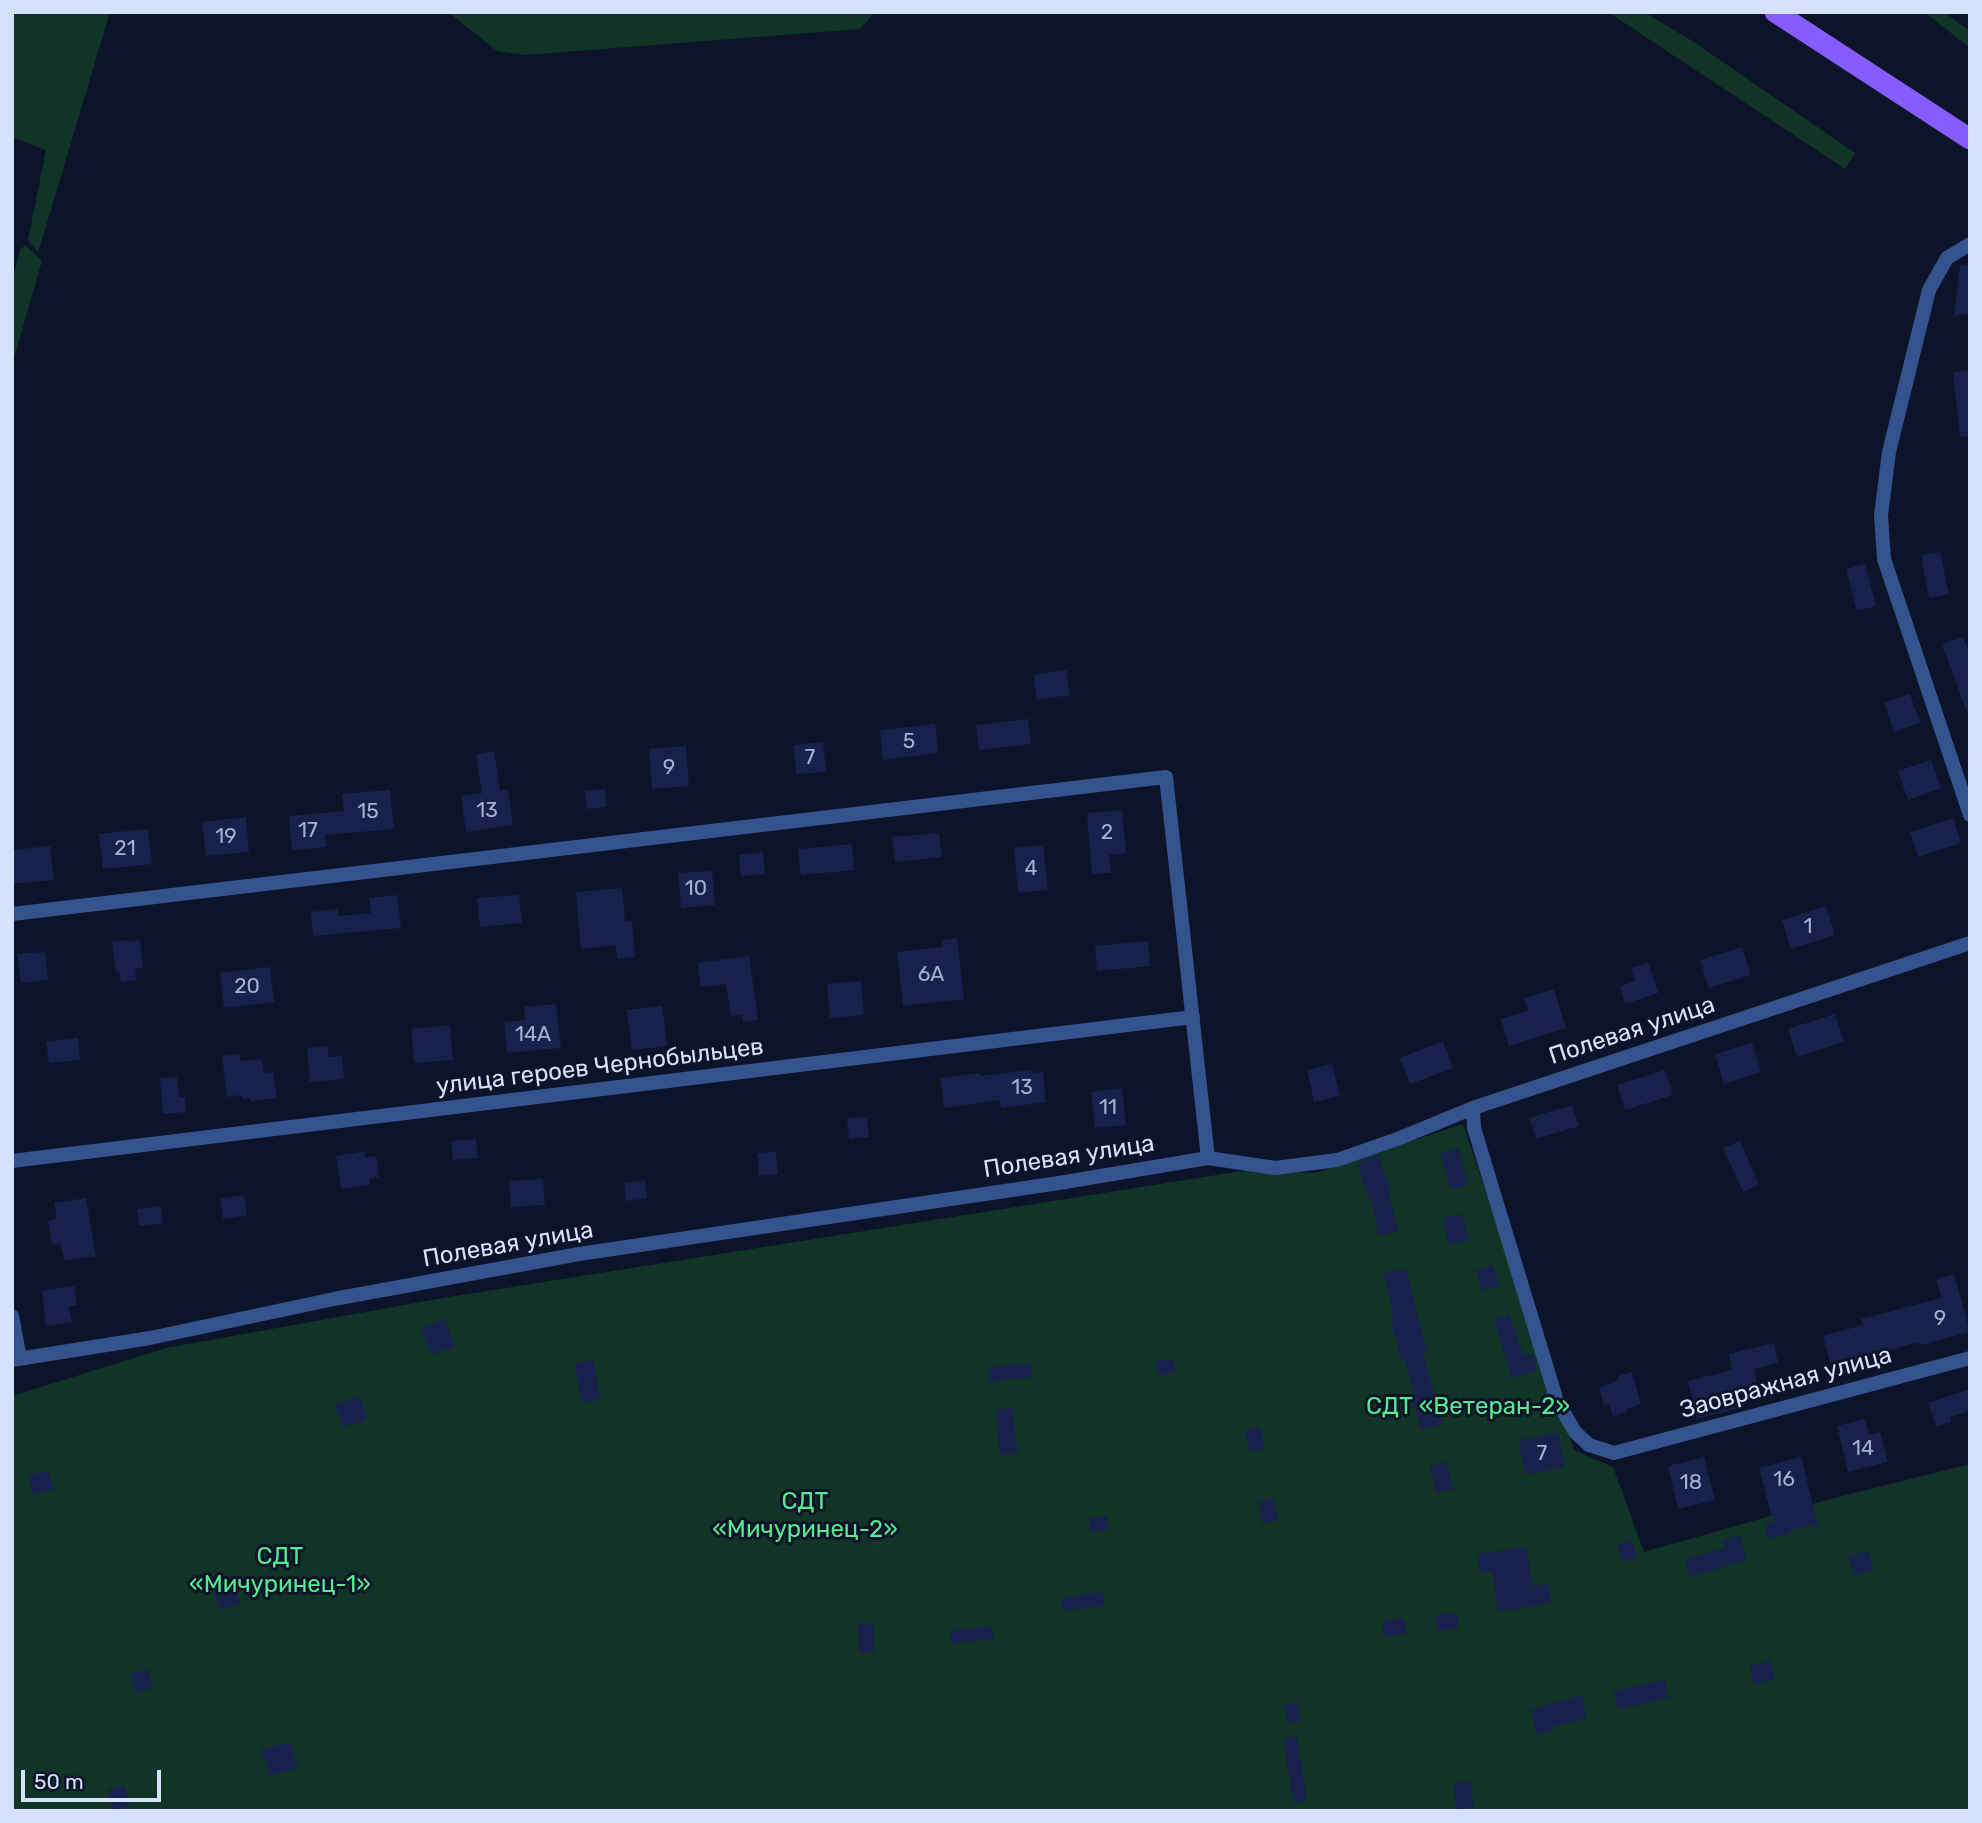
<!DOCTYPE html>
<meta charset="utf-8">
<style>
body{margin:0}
#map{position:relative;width:1982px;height:1823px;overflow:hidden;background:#0d1329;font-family:Rubik,sans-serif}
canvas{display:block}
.frame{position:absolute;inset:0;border:14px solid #d6e1ff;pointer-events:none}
.scale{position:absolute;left:21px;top:1770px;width:140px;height:32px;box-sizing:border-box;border:4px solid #d6e1ff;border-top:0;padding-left:9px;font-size:21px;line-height:24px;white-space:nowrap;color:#d6e1ff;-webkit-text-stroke:5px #0d1329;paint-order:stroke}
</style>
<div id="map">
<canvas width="1982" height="1823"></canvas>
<div class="frame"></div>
<div class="scale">50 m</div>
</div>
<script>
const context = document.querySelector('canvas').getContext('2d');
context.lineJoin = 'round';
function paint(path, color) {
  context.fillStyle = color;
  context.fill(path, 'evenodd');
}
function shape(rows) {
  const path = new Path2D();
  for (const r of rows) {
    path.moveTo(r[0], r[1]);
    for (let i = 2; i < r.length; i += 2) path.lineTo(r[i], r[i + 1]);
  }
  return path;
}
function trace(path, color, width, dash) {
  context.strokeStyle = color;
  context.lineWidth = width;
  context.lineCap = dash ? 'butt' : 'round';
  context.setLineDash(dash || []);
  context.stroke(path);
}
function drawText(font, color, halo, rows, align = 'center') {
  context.font = font + ' Rubik,sans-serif';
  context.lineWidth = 6;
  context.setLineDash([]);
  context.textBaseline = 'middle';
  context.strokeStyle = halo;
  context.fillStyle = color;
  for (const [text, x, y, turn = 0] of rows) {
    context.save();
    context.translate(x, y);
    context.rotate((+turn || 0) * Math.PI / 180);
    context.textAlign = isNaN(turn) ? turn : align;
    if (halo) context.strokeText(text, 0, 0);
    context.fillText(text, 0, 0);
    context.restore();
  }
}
const green = shape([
 [12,12,110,12,38,253,28,240,46,150,12,137],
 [448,12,875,12,860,29,525,55,497,51],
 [1608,12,1644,12,1694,42,1855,153,1845,169],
 [1924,12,1944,12,1970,31,1970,48],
 [25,245,42,261,12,365,12,282,20,250],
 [1463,1124,1574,1450,1613,1467,1644,1552,1830,1499,1970,1464,1970,1811,12,1811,12,1396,166,1348,443,1298,1248,1170,1316,1173]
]);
const building = shape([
 [1960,265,1970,266,1970,313,1954,316],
 [1970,370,1970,436,1960,437,1953,372],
 [1940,552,1949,594,1929,598,1921,555],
 [1865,564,1876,606,1857,611,1846,569],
 [1963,637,1970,656,1970,714,1968,715,1942,644],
 [1066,670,1070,695,1037,700,1033,675],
 [1910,694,1920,723,1894,732,1884,703],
 [1028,719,1031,744,979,750,976,725],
 [935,724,938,753,883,760,880,730],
 [823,742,826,772,796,774,794,745],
 [686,746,689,786,652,789,649,749],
 [494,751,500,791,508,790,513,825,466,832,461,796,482,793,476,754],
 [1931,760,1941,788,1908,800,1898,771],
 [605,789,606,807,587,809,585,791],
 [390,790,394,829,325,835,326,847,292,850,289,816,344,811,342,794],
 [1122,810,1126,853,1109,855,1111,873,1092,874,1087,813],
 [246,817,249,852,206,856,202,822],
 [1953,818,1961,843,1918,857,1910,832],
 [148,829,152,864,103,869,99,834],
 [939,833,942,857,895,862,892,837],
 [852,844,854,870,801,875,798,849],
 [1043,845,1048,890,1018,893,1014,848],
 [50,846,54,880,12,884,12,850],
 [763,852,765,874,741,876,739,855],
 [712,871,715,905,681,908,678,873],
 [622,888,625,922,632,921,635,957,617,959,616,945,581,949,576,892],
 [397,895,401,928,313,936,311,912,338,909,338,916,371,913,369,898],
 [519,895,522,923,480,927,477,898],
 [1826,906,1835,935,1791,949,1782,920],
 [957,938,964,999,903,1006,897,952,943,947,942,940],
 [131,940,131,942,140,940,143,968,135,969,137,980,121,982,119,971,116,972,112,942],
 [1148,941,1150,966,1097,971,1095,946],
 [1742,947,1751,975,1709,988,1700,960],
 [35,952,36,953,45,952,48,980,21,983,17,954],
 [749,956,758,1020,743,1022,742,1015,731,1016,726,984,701,987,697,963],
 [1648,962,1658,993,1625,1004,1620,986,1635,981,1631,968],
 [270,967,274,1002,224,1008,220,973],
 [861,981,864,1015,830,1018,827,984],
 [1554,989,1566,1028,1509,1046,1501,1019,1528,1011,1524,998],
 [556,1004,561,1048,507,1053,504,1022,525,1020,524,1007],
 [662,1006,667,1046,632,1050,627,1010],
 [1835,1014,1844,1042,1797,1057,1788,1029],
 [450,1025,453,1060,414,1063,411,1029],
 [78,1038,80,1060,49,1063,46,1042],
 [1443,1041,1453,1068,1410,1084,1400,1058],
 [1752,1043,1761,1072,1724,1084,1715,1054],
 [328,1046,328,1057,342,1056,344,1079,310,1082,307,1048],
 [240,1054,240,1061,262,1059,264,1073,273,1072,277,1098,250,1101,250,1098,242,1099,241,1095,227,1097,222,1056],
 [1332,1064,1340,1096,1314,1102,1307,1070],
 [1032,1070,1032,1073,1043,1072,1046,1102,1001,1108,1000,1100,944,1108,940,1078,980,1073,980,1076],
 [1665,1070,1673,1095,1625,1110,1617,1085],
 [177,1077,179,1097,185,1097,186,1112,163,1114,160,1078],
 [1122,1088,1126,1125,1095,1128,1091,1092],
 [1572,1105,1579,1126,1536,1139,1529,1118],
 [867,1117,869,1137,849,1139,847,1118],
 [476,1139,478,1158,453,1160,451,1141],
 [1740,1141,1759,1185,1743,1192,1723,1148],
 [1459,1148,1468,1185,1450,1190,1440,1153],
 [365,1151,365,1158,376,1156,379,1177,369,1179,370,1185,341,1189,336,1156],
 [776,1152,778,1174,759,1176,757,1153],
 [1379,1155,1390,1190,1388,1191,1398,1231,1379,1236,1370,1197,1368,1198,1357,1163],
 [543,1179,545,1205,511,1207,509,1181],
 [645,1180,647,1198,626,1201,624,1183],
 [244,1195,247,1215,223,1219,220,1199],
 [86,1198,96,1256,64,1261,60,1243,52,1245,48,1221,57,1219,54,1203],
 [161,1206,163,1223,139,1226,137,1209],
 [1462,1214,1469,1240,1448,1245,1442,1218],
 [1493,1265,1499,1285,1481,1290,1476,1270],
 [1407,1269,1415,1308,1428,1351,1423,1352,1443,1424,1421,1430,1413,1402,1417,1401,1404,1358,1401,1359,1391,1322,1394,1321,1384,1273],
 [1954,1274,1970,1332,1920,1345,1919,1342,1831,1366,1823,1336,1863,1325,1861,1319,1942,1298,1936,1279],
 [74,1286,77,1305,69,1306,72,1322,46,1326,42,1291],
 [1509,1314,1524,1356,1533,1354,1537,1371,1512,1378,1494,1320],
 [445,1319,455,1347,431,1355,421,1327],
 [1774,1343,1778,1363,1754,1369,1758,1388,1733,1394,1736,1409,1697,1419,1688,1381,1732,1370,1729,1354],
 [1173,1359,1175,1373,1157,1375,1155,1361],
 [593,1360,601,1400,582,1403,574,1364],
 [1030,1363,1032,1377,989,1382,988,1368],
 [1632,1372,1641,1404,1626,1409,1627,1412,1613,1416,1609,1404,1604,1405,1599,1388,1619,1380,1618,1376],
 [1970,1389,1970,1411,1950,1417,1951,1422,1936,1427,1928,1403],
 [360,1396,367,1420,342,1427,335,1404],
 [1012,1408,1018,1453,1000,1455,995,1410],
 [1865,1419,1869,1435,1880,1432,1888,1462,1848,1472,1837,1426],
 [1261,1427,1265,1449,1250,1452,1245,1431],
 [1558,1433,1565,1467,1525,1475,1519,1440],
 [1704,1457,1715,1500,1678,1509,1668,1466],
 [1801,1457,1818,1525,1789,1530,1790,1534,1768,1539,1765,1524,1773,1522,1759,1468],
 [1447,1462,1453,1489,1436,1493,1430,1466],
 [48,1470,54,1489,34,1495,28,1476],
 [1273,1498,1278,1520,1262,1524,1258,1502],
 [1107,1516,1108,1530,1090,1532,1089,1518],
 [1740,1535,1747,1560,1690,1577,1685,1559,1725,1548,1723,1540],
 [1632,1540,1637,1558,1622,1562,1617,1544],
 [1526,1547,1533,1586,1548,1583,1551,1603,1498,1612,1492,1571,1480,1573,1477,1554],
 [1869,1551,1874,1570,1853,1575,1848,1556],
 [236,1586,240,1604,219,1610,214,1592],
 [1104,1592,1105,1606,1062,1611,1061,1598],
 [1457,1612,1459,1628,1437,1631,1435,1615],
 [1404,1618,1406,1634,1384,1637,1382,1621],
 [873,1623,875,1651,860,1653,857,1625],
 [992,1626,994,1639,951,1644,950,1631],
 [1770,1660,1775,1679,1754,1685,1749,1666],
 [148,1669,153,1688,136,1693,130,1674],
 [1664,1680,1669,1698,1618,1709,1613,1691],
 [1582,1695,1587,1718,1553,1726,1554,1730,1537,1735,1530,1710],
 [1298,1703,1301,1721,1287,1723,1284,1705],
 [1297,1736,1307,1800,1293,1803,1283,1738],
 [291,1742,298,1768,269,1776,261,1749],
 [1470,1781,1474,1807,1456,1809,1453,1783],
 [125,1785,130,1805,113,1810,107,1790]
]);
const minor = shape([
 [1970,244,1947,258,1929,290,1889,452,1881,515,1884,559,1970,815],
 [12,914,1166,777,1208,1158],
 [1473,1108,1474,1128,1557,1401,1575,1432,1589,1445,1614,1453,1970,1358],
 [12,1161,1193,1017],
 [12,1316,20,1358],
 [12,1360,150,1338,334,1299,579,1254,1059,1183,1208,1158,1275,1168,1337,1160,1400,1138,1473,1108,1970,943]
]);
const primary = shape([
 [1775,12,1970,139]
]);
const numberNames = [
 ["5",909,742],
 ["7",810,758],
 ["9",669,768],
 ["13",487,811],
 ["15",368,812],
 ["17",308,831],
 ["2",1107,833],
 ["19",226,837],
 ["21",125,849],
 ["4",1031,869],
 ["10",696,889],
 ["1",1808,927],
 ["6А",931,975],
 ["20",247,987],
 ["14А",533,1035],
 ["13",1022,1088],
 ["11",1108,1108],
 ["9",1940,1319],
 ["14",1863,1449],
 ["7",1542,1454],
 ["16",1784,1480],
 ["18",1691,1483]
];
const streetNames = [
 ["Полевая улица",1632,1031,-18],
 ["улица героев Чернобыльцев",600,1067,-7],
 ["Полевая улица",1069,1157,-9],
 ["Полевая улица",508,1245,-10],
 ["Заовражная улица",1786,1383,-15]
];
const parkNames = [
 ["СДТ «Ветеран-2»",1468,1407],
 ["СДТ",805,1502],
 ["«Мичуринец-2»",805,1530],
 ["СДТ",280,1557],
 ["«Мичуринец-1»",280,1585]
];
paint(green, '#103425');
paint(building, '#18214c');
trace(minor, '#34528d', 14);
trace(primary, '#855dff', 21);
drawText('21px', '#a6b1d2', null, numberNames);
drawText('24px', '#d6e1ff', '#0d1329', streetNames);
drawText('24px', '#55eb8e', '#0d1329', parkNames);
</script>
